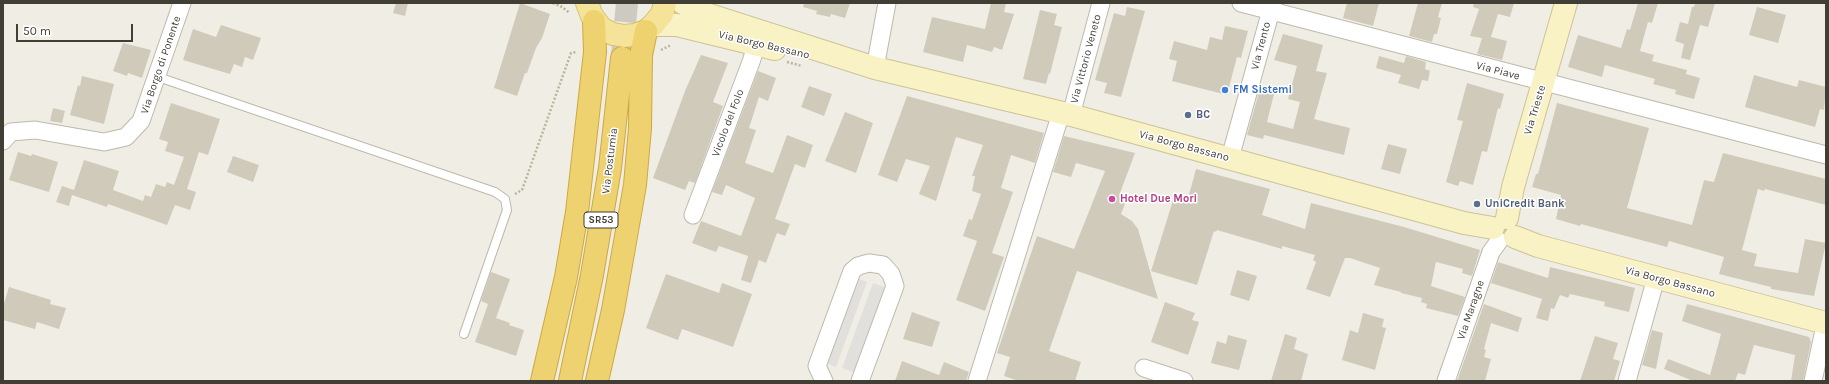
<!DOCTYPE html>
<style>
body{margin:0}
#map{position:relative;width:1829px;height:384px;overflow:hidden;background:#f0eee4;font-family:Karla,sans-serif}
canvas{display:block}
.frame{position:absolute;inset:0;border:4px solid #413e35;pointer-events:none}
.scale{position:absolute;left:16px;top:24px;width:117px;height:18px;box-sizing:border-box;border:2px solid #413e35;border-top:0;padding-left:5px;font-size:12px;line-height:14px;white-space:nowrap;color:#413e35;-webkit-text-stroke:3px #fff;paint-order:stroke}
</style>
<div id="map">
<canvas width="1829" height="384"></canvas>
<div class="frame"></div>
<div class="scale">50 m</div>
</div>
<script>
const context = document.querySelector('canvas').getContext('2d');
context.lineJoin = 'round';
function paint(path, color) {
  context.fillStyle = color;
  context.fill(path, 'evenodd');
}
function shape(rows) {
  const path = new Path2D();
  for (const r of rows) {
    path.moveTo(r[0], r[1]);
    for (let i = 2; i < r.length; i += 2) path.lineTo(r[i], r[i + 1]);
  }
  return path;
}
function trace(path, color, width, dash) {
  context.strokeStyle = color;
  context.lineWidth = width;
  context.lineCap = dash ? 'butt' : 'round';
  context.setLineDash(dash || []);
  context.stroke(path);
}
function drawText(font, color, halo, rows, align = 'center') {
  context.font = font + ' Karla,sans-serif';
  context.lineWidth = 3;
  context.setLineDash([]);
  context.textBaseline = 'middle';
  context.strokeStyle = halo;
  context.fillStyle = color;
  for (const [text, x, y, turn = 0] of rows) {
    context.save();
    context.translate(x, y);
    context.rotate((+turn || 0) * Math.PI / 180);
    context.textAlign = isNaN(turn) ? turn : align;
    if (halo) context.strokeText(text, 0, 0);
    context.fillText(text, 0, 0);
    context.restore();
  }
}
const parking = shape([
 [854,277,867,282,836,367,823,362],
 [873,283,887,288,855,373,842,368]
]);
const building = shape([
 [396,3,408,3,405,16,393,13],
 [520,3,550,14,542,38,536,48,527,73,525,73,517,96,494,88],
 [804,3,850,3,845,18,831,14,830,17,816,14,817,11,803,7],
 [991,3,1006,3,1004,12,1014,14,1002,50,994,47,992,52,967,45,963,62,923,52,932,17,985,29],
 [1347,3,1379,3,1373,26,1343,18],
 [1418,3,1442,3,1438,17,1441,18,1437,34,1434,34,1432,42,1409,36],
 [1474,3,1514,3,1510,17,1498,14,1491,37,1507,41,1502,60,1477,54,1482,38,1470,36,1479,9,1473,7],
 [1638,3,1658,3,1652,23,1648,22,1640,51,1654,55,1652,61,1687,70,1686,74,1700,78,1694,99,1675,94,1676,90,1653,84,1655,79,1605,65,1602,77,1568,67,1578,35,1621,48,1627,29,1630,30],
 [1695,3,1715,3,1708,27,1700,25,1690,60,1681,58,1684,44,1675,41,1680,22,1688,24,1692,7,1694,7],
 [1127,7,1145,11,1121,97,1104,93,1107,83,1095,80,1114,13,1125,16],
 [1757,7,1786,15,1778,43,1749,35],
 [1040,10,1057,14,1054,25,1062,27,1050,74,1049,73,1046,84,1023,79],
 [221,25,261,38,253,60,245,57,242,67,234,64,230,74,183,60,193,29,216,37],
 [1225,26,1248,31,1241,58,1237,57,1227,95,1172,81,1177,61,1169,59,1174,41,1207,50,1210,37,1222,40],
 [1283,34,1323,45,1316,71,1327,73,1314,119,1350,128,1344,155,1264,135,1263,139,1247,135,1261,85,1275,90,1267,122,1293,129,1300,102,1288,99,1297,66,1274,60],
 [123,43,151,50,142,78,128,73,127,76,113,71],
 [701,55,728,63,713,102,723,106,695,183,689,181,685,190,653,178,685,91],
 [1379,56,1404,63,1406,56,1426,62,1425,69,1430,71,1428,81,1422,80,1419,89,1398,83,1401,75,1376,68],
 [758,71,776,78,768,101,759,97,749,128,756,130,745,163,773,173,787,135,813,145,805,168,795,164,775,219,790,224,785,236,777,233,766,263,759,260,751,283,741,280,748,256,719,246,716,252,692,243,701,221,741,236,755,198,726,185,722,195,712,192],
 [1754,75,1797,87,1799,80,1826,87,1824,110,1820,109,1815,127,1745,107],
 [82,76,114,84,104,124,70,115,78,85,80,86],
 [1467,83,1504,94,1500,109,1498,108,1487,152,1482,151,1473,185,1460,181,1458,186,1446,182,1463,121,1457,120],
 [809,86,832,94,824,116,801,107],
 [907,96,1044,133,1035,163,1011,155,1001,188,1013,192,992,253,1004,257,985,311,956,300,977,241,963,236,969,219,972,220,981,194,972,191,975,176,972,176,983,145,956,137,936,201,919,194,930,166,906,159,897,182,878,175],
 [171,103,220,119,208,155,199,152,187,189,196,192,190,210,175,205,167,225,108,204,107,207,72,195,69,206,56,202,62,186,74,190,84,160,119,171,113,190,143,201,145,195,151,197,156,184,165,187,167,182,174,185,184,157,165,151,168,142,159,139],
 [1557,103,1649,128,1627,208,1692,225,1704,180,1714,182,1723,153,1826,179,1826,205,1765,189,1764,191,1758,189,1742,250,1757,254,1754,266,1798,273,1805,239,1826,243,1814,296,1771,289,1771,287,1719,274,1724,257,1669,241,1667,247,1581,224,1580,226,1556,219,1561,195,1532,187,1536,174,1538,174],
 [53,108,65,111,62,123,50,121],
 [845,112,873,123,856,173,825,161],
 [1064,136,1135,153,1120,193,1128,196,1121,214,1132,221,1138,229,1158,299,1077,271,1049,351,1081,362,1075,381,1019,381,1004,376,1010,357,997,353,1037,236,1074,249,1105,171,1076,163,1071,177,1053,172],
 [1388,144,1407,149,1400,174,1381,169],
 [18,152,31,156,32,154,58,162,49,192,9,180],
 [233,156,259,165,253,182,227,172],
 [1196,169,1270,189,1262,215,1305,229,1311,203,1404,227,1480,250,1472,276,1462,273,1463,269,1436,262,1431,286,1465,297,1458,316,1426,308,1427,304,1421,302,1422,298,1401,293,1401,292,1374,285,1380,268,1350,258,1345,258,1330,297,1306,289,1316,262,1313,260,1315,255,1282,246,1282,249,1217,230,1216,232,1214,231,1197,285,1151,271,1174,197,1187,202],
 [1498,262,1548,278,1550,267,1635,288,1629,312,1604,306,1605,302,1570,294,1568,298,1560,295,1554,309,1551,308,1548,321,1536,318,1542,299,1491,283],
 [1237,270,1257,276,1249,301,1230,295],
 [491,272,510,279,496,318,510,323,509,325,524,330,516,356,475,342,488,304,481,301],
 [666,274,719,293,722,283,752,294,733,347,682,329,678,340,646,328],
 [9,287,51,300,50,304,66,308,59,329,37,322,35,329,3,320,3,307],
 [1165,302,1195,313,1192,320,1199,322,1188,355,1151,342],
 [1484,304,1522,318,1518,332,1491,323,1484,349,1486,350,1484,357,1491,359,1485,381,1457,381],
 [1687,304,1809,337,1811,342,1803,381,1791,381,1795,355,1754,345,1745,375,1738,373,1735,381,1693,381,1664,369,1668,359,1710,375,1721,334,1682,321],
 [912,312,940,322,932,347,903,339],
 [1363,313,1384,319,1382,327,1386,328,1375,370,1342,360,1350,330,1358,333],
 [1652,330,1663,333,1656,369,1642,365],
 [1285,334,1297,338,1294,349,1308,354,1301,381,1271,381],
 [1228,335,1247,340,1239,370,1211,363,1217,341,1226,344],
 [1595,336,1618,343,1613,359,1620,361,1614,381,1580,381],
 [902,361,939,375,944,362,969,372,966,381,895,381]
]);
const highwayTunnel = shape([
 [622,55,627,3]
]);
const path = shape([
 [553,3,562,7,570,13],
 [661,50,671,45],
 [787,62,802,66],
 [515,194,522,190,571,53,576,52]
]);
const lane = shape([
 [158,77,495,192,505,199,507,210,464,334]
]);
const street = shape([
 [1241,3,1826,155],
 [875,68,887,3],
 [1071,115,1101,3],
 [3,141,11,132,35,130,104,142,126,137,141,121,182,3],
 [1230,158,1273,3],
 [693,215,751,62,760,33],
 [1144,368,1184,381],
 [824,381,817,366,852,271,858,266,869,263,883,265,891,274,895,286,860,381],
 [977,381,1061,113],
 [1446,381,1491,252,1499,241],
 [1627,381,1656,278],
 [1813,381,1826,321]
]);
const secondary = shape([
 [683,3,697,11,875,68,1071,115,1464,223,1493,228],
 [653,25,677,25,775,49],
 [1507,218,1513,187,1566,3],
 [1515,237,1538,246,1826,323]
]);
const primary = shape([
 [587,3,592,16,602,29,613,34,624,36,635,35,646,31,653,25,662,14,665,3]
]);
const highway = shape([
 [542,381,566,277,577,212,595,52,594,21],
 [570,381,592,275,610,168,622,58],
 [597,381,613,310,635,185,640,128,641,55,646,31]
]);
const markers = [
 [1225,90,4,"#3f7fe0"],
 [1188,115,4,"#5c6f8a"],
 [1112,199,4,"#d1479c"],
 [1477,204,4,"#5c6f8a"]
];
const shields = [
 [601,220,34]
];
const shieldNames = [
 ["SR53",601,220]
];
const streetNames = [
 ["Via Borgo Bassano",764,45,13],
 ["Via Trento",1261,46,-75],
 ["Via Vittorio Veneto",1086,59,-75],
 ["Via Borgo di Ponente",161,65,-71],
 ["Via Piave",1498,71,15],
 ["Via Trieste",1535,110,-73],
 ["Vicolo del Folo",728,123,-69],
 ["Via Borgo Bassano",1184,146,15],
 ["Via Postumia",610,161,-83],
 ["Via Borgo Bassano",1670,282,15],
 ["Via Maragne",1471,310,-71]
];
const shopNames = [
 ["FM Sistemi",1233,90]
];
const serviceNames = [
 ["BC",1196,115],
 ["UniCredit Bank",1485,204]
];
const hotelNames = [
 ["Hotel Due Mori",1120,199]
];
paint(parking, '#e1e0dc');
paint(building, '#d0cabb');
trace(highwayTunnel, '#cdcbc1', 22, [22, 11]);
trace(lane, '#bdb9ab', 10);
trace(street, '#bdb9ab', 19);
trace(secondary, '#ccc397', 24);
trace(primary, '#d7c26b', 24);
trace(highway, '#cda841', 24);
trace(path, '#bbb39a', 2.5, [2, 2]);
trace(lane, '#fff', 8);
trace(street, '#fff', 17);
trace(secondary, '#f9f2c5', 22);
trace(primary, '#f4e399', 22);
trace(highway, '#efd270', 22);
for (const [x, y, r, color] of markers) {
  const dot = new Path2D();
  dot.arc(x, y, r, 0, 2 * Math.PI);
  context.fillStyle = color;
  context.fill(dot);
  trace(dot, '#fff', 1.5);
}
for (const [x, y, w] of shields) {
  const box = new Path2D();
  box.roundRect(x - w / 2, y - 8, w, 16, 3);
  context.fillStyle = '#fff';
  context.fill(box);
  trace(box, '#413e35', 1);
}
drawText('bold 10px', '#413e35', null, shieldNames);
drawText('11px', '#413e35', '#fff', streetNames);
drawText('bold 11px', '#366cbe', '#fff', shopNames, 'left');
drawText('bold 11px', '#4e5e75', '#fff', serviceNames, 'left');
drawText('bold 11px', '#b23c85', '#fff', hotelNames, 'left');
</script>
